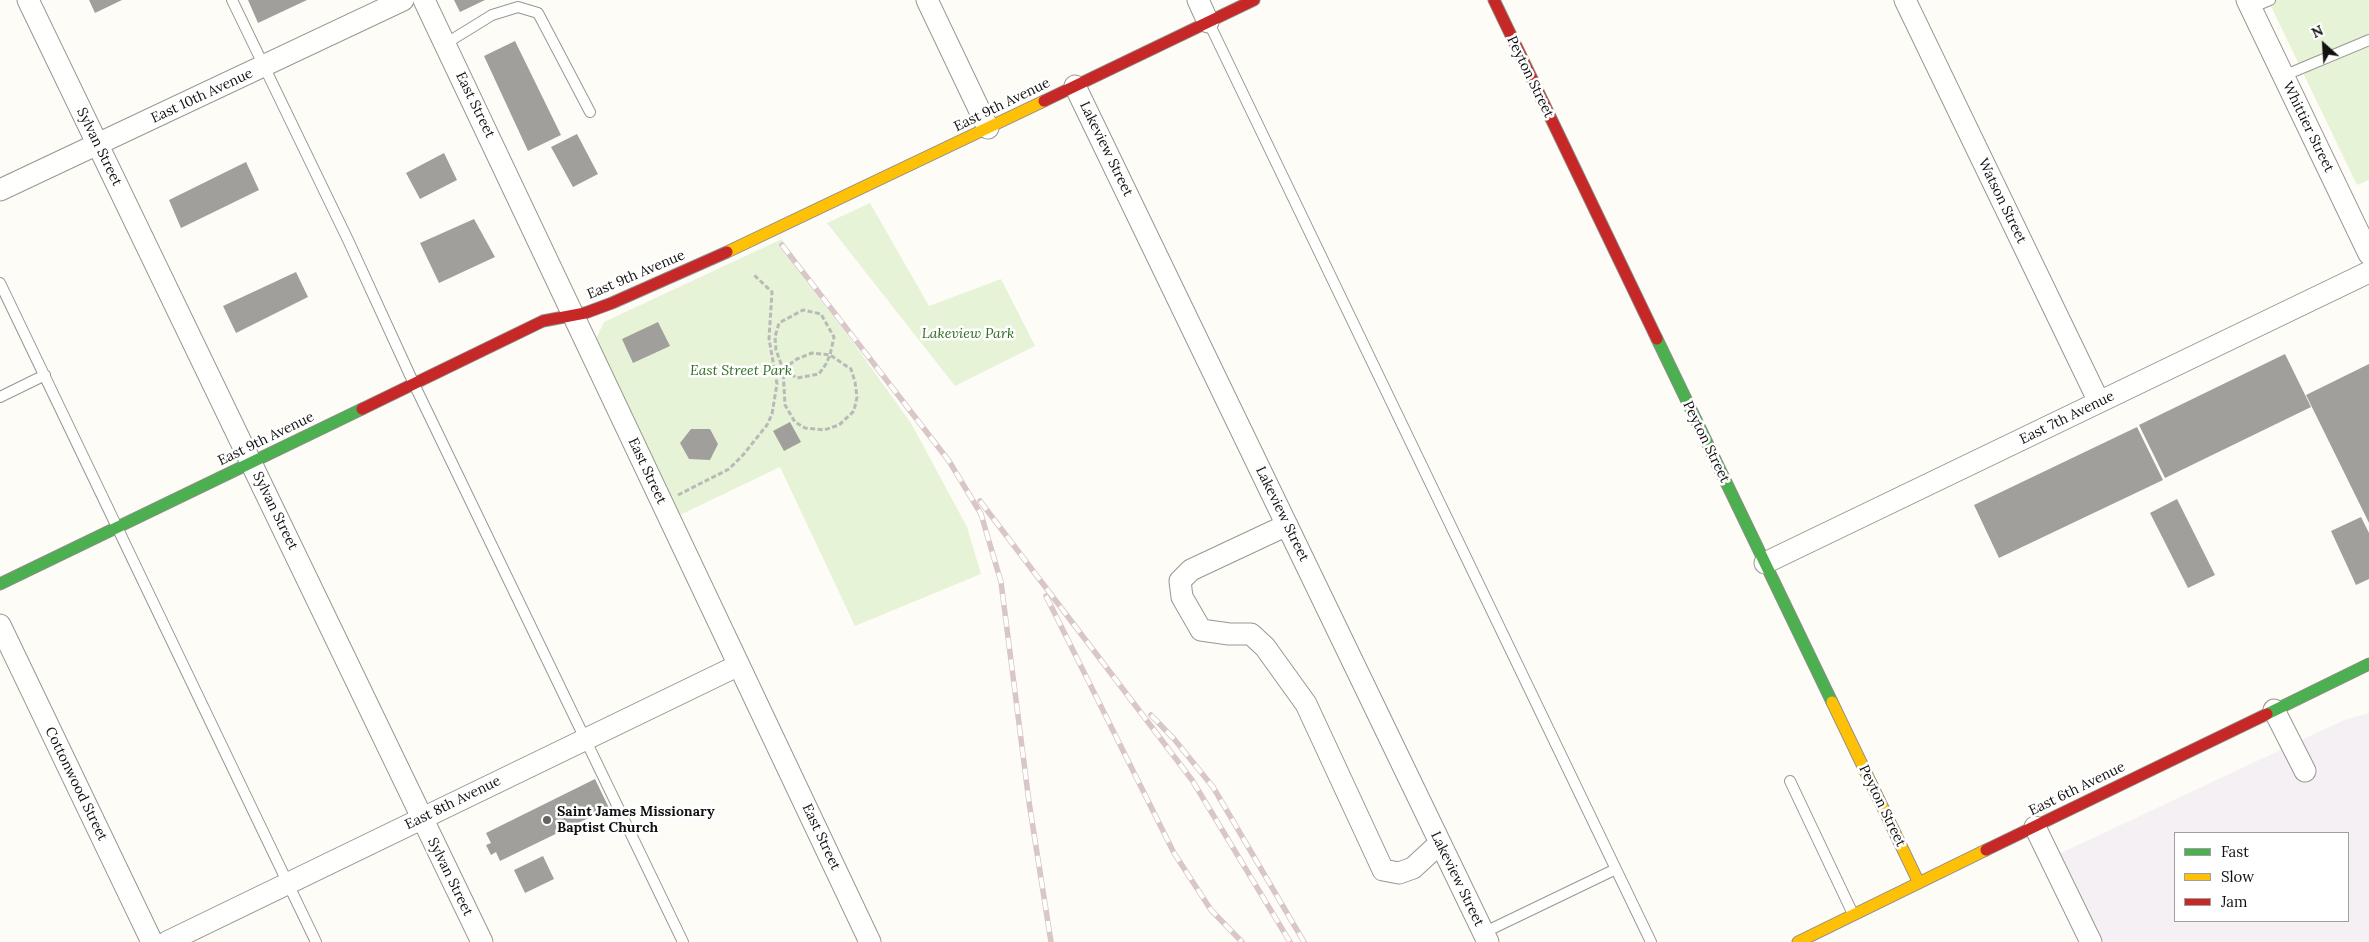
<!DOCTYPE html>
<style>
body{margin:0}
#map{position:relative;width:2369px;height:942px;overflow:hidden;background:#fdfcf7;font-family:Lora,serif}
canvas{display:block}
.legend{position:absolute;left:2174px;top:832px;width:175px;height:90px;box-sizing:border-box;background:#fff;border:1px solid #a0a0a0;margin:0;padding:6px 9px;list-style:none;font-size:15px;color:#111}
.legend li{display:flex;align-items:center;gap:10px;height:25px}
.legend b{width:25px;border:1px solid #a0a0a0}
.north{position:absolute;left:2299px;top:20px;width:50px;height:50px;-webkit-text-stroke:4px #fff;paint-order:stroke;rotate:334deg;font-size:14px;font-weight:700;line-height:20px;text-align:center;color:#111}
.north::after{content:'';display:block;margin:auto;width:18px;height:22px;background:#111;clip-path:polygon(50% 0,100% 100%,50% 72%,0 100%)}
</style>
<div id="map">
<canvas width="2369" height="942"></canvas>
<ul class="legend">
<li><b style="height:6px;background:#4caf50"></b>Fast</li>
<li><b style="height:6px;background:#ffc107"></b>Slow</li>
<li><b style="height:6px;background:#c62828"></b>Jam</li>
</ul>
<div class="north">N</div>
</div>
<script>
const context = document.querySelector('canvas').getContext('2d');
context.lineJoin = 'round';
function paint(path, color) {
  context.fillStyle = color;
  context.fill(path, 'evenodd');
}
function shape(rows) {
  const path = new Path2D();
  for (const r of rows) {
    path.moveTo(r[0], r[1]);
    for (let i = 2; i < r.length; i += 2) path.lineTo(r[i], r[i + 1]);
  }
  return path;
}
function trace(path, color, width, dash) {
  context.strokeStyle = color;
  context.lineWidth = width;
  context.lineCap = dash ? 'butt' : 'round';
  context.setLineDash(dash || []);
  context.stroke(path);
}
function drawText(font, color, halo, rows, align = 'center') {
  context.font = font + ' Lora,serif';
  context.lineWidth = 5;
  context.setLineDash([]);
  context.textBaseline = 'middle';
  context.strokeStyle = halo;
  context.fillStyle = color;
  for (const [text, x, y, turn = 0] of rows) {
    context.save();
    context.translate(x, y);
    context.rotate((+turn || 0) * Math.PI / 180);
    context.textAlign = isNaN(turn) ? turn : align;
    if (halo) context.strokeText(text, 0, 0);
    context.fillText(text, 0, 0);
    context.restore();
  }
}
const industrial = shape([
 [2369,713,2369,942,2103,942,2059,854,2344,720],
 [2175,833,2348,833,2348,921,2175,921]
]);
const green = shape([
 [2268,0,2369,0,2369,180,2357,185],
 [870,203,929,306,1001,279,1035,346,955,386,827,223],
 [782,239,802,276,844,330,911,423,967,527,981,574,855,626,780,467,680,515,596,339,604,322]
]);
const building = shape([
 [89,0,122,0,95,13],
 [248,0,307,0,258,23],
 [454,0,485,0,460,12],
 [515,41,561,135,528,151,484,56],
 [577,134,598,174,573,187,551,147],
 [444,153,457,180,420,199,406,173],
 [246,162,259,190,181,228,169,200],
 [474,219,495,257,439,283,420,243],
 [296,272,308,297,236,333,223,306],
 [658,322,670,346,633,363,622,339],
 [2285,354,2311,407,2165,478,2139,425],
 [2369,364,2369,523,2306,395],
 [790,422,801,442,784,451,773,431],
 [2137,427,2163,480,1999,558,1974,505],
 [691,429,710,429,718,444,710,460,689,459,680,443],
 [2177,499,2215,575,2188,588,2150,513],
 [2361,517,2369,533,2369,579,2356,585,2331,531],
 [595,779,609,808,500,861,496,852,491,855,486,845,491,843,486,833],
 [543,856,554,879,525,893,514,870]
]);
const path = shape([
 [783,369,797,359,812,353,830,355,851,369,855,382,857,397,854,411,839,425,824,430,805,428,795,422,785,405,783,369,776,350,775,337,779,323,803,310,821,314,834,337,830,355,826,364,819,374,797,378,783,369],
 [678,495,729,469,743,455,767,425,772,414,777,384,769,339,772,292,753,274]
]);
const lane = shape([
 [232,0,348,240,414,384,683,942],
 [2251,8,2270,0],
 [1209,23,1651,942],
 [445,44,492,15,518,7,538,13,590,112],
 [2283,76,2369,40],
 [0,283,316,942],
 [0,397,45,375],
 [1790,781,1853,914],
 [1483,933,1616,869]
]);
const street = shape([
 [28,0,482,942],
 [424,0,870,942],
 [927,0,988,128],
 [1198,0,1208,22],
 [1905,0,2099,402],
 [2247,0,2369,254],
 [1075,86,1488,942],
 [0,190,403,0],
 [1287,525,1191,570,1180,581,1182,597,1201,630,1229,634,1251,634,1265,647,1306,704,1383,870,1399,873,1413,868,1440,843],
 [1765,563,2369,272],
 [0,625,152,942],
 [2274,710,2305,771],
 [2035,827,2091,942],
 [167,942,739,665]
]);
const fast = shape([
 [1657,339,1832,702],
 [0,584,362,409],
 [2267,714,2369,664]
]);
const slow = shape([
 [727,252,1044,101],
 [1832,702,1919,883],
 [1798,942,1986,850]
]);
const jam = shape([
 [1494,0,1657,339],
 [1044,101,1254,0],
 [362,409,543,321,585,313,612,303,727,252],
 [1986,850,2267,714]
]);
const rail = shape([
 [782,245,949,461,981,514,1001,582,1029,802,1051,942],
 [980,501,1192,780,1290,942],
 [1046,596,1174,853,1211,910,1242,942],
 [1151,715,1174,739,1213,787,1304,942]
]);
const markers = [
 [547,820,5,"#646362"]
];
const streetNames = [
 ["Peyton Street",1530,77,64],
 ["East 10th Avenue",202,96,-25],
 ["East Street",475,105,64],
 ["East 9th Avenue",1002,105,-26],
 ["Whittier Street",2308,127,64],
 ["Sylvan Street",99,147,64],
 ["Lakeview Street",1106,149,64],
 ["Watson Street",2002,201,64],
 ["East 9th Avenue",636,275,-23],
 ["East 7th Avenue",2067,418,-26],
 ["East 9th Avenue",266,439,-26],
 ["Peyton Street",1706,442,64],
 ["East Street",647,471,65],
 ["Sylvan Street",275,511,64],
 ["Lakeview Street",1282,514,64],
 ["Cottonwood Street",76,784,64],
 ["East 6th Avenue",2077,789,-26],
 ["East 8th Avenue",453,803,-26],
 ["Peyton Street",1882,806,64],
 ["East Street",821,837,65],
 ["Sylvan Street",450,877,64],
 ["Lakeview Street",1457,879,64]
];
const parkNames = [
 ["Lakeview Park",968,334],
 ["East Street Park",741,371]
];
const poiNames = [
 ["Saint James Missionary",557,812],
 ["Baptist Church",557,828]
];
paint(industrial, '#f5f0f3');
paint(green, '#e7f3d7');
paint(building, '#a19f9c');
trace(lane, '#979795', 12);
trace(street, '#979795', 23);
trace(fast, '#8e8d8b', 13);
trace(slow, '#8e8d8b', 13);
trace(jam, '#8e8d8b', 13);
trace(path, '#b9b9b8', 3, [5, 2.5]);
trace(lane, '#fffffe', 10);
trace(street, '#fffffe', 21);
trace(fast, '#4caf50', 11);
trace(slow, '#ffc107', 11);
trace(jam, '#c62828', 11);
trace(rail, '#d9c6c7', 5.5);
trace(rail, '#fff', 4, [11]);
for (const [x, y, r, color] of markers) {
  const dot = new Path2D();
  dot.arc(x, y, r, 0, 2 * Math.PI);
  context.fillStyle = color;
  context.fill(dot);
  trace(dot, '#fff', 2);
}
drawText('14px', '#111', '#fff', streetNames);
drawText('italic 14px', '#2f6b1f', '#fff', parkNames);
drawText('bold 14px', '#111', '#fff', poiNames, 'left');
</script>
